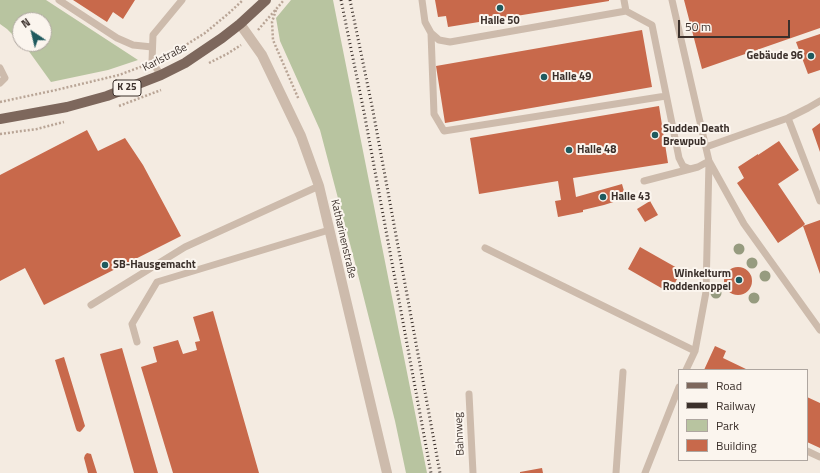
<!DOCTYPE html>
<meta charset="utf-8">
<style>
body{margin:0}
#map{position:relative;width:820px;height:473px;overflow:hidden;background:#f4ebe1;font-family:"Titillium Web",sans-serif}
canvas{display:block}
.legend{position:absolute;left:678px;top:369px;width:130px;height:92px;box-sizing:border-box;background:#fbf5ee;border:1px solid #aea6a0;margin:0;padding:5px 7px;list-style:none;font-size:12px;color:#3b302b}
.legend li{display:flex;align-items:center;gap:8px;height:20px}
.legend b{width:20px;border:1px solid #aea6a0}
.north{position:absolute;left:12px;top:12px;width:40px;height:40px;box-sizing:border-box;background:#fbf5ee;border:1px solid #aea6a0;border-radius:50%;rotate:325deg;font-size:11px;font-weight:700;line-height:16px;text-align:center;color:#3b302b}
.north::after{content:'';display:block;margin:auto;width:14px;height:18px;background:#1f5a5e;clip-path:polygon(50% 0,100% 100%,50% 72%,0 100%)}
.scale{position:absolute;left:678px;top:20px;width:112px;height:18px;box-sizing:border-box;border:2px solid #3b302b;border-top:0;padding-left:5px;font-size:12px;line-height:14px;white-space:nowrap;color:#3b302b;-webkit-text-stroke:3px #fbf5ee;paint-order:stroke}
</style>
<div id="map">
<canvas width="820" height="473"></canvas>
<ul class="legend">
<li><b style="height:5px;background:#7d675c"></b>Road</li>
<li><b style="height:5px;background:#3b302b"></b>Railway</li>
<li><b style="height:11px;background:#b8c4a0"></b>Park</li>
<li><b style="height:11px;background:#c8694b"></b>Building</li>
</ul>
<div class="north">N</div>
<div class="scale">50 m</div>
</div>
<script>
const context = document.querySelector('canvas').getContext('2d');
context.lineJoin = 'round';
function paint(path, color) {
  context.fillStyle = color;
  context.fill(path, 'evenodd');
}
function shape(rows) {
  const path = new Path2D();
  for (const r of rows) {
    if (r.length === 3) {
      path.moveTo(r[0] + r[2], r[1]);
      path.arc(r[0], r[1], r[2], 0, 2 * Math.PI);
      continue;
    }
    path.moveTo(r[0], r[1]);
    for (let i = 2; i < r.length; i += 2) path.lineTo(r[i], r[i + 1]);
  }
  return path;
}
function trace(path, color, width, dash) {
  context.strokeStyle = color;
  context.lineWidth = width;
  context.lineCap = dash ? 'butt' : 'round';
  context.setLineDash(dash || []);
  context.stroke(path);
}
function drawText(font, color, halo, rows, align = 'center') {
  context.font = font + ' "Titillium Web",sans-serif';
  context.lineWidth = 4;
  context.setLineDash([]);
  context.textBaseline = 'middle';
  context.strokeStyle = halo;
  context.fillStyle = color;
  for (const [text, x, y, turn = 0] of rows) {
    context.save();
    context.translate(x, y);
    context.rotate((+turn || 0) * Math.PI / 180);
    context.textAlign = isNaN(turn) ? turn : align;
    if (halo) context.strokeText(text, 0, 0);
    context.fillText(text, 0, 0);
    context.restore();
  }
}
const green = shape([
 [0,0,46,0,138,60,108,70,51,82,28,50,22,44,44,44,44,20,20,20,20,42,7,29,0,24],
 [291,0,333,0,427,473,406,473,395,421,354,259,320,130,280,41,276,18]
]);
const building = shape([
 [73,0,135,0,123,19,113,12,107,22],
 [435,0,609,0,609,1,448,27,446,16,438,17],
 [684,0,820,0,820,28,702,69],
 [642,30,652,87,445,123,436,66],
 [820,34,820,70,808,74,796,42],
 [659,106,668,163,573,178,576,197,622,184,626,198,604,205,583,210,583,212,558,217,555,201,561,200,558,181,479,194,470,138],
 [820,123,820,152,812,129],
 [87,130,98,151,125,138,143,165,181,236,44,305,25,268,0,281,0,175],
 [779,141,799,170,778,184,805,224,803,226,820,220,820,274,803,226,778,243,737,183,744,178,738,167,758,154,758,155],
 [650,201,658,215,645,222,637,209],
 [640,247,686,273,683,279,678,277,675,283,668,280,663,289,628,269],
 [738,281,14],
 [213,311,222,343,259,473,173,473,141,367,157,362,153,347,178,340,183,354,197,350,195,342,200,341,193,317],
 [715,346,726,351,723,358,748,370,704,370],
 [122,348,158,473,134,473,100,354],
 [64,357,85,426,82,430,80,432,77,431,76,429,55,360],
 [807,397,820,403,820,448,807,442],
 [87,453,91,454,97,473,88,473,84,458,85,455],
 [542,468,543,473,520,473,520,472]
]);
const path = shape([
 [276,10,272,22,273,40,299,100],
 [258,30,284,0],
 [162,57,181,48,205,33,229,13,243,0],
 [209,63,227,54,241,45],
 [0,102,56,90,119,75,143,66],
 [119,106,161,90],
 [0,134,37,129,64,122]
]);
const service = shape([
 [59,0,117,38,133,45,152,47],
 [422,0,425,22,431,33,439,40,450,42,626,11],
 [624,0,626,11,652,25,679,158,683,166,690,169],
 [672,0,709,161,706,292,695,351,686,370],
 [431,33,434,114,444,131,666,96],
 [0,68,5,78,0,83],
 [161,75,152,62,153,35,182,0],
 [788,118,820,201],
 [706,147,788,118,808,108,820,101],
 [644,181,698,167,709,161,744,224,820,330],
 [485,248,695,351],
 [91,305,185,247,319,186],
 [137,342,132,324,157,282,329,230],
 [469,394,473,473],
 [807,451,820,457],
 [616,473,623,372],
 [645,473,679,387]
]);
const minor = shape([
 [240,24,262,55,301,136,319,186,387,473]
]);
const primary = shape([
 [0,119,67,107,107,96,161,75,185,63,222,38,240,24,266,0]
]);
const rail = shape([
 [341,0,364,112,431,473],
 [350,0,373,111,440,473]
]);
const trees = [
 [739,249],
 [752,263],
 [765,276],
 [716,293],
 [754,298]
];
const markers = [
 [500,8,4,"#1f5a5e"],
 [811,56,4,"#1f5a5e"],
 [544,77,4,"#1f5a5e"],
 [655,135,4,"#1f5a5e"],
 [569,150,4,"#1f5a5e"],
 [603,197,4,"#1f5a5e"],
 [105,265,4,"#1f5a5e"],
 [739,280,4,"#1f5a5e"]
];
const shields = [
 [127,88,28]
];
const shieldNames = [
 ["K 25",127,88]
];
const poiNames = [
 ["Halle 50",500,21,"center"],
 ["Gebäude 96",803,56,"right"],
 ["Halle 49",552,77],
 ["Sudden Death",663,129],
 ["Brewpub",663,142],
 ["Halle 48",577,150],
 ["Halle 43",611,197],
 ["SB-Hausgemacht",113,265],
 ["Winkelturm",731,274,"right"],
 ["Roddenkoppel",731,287,"right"]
];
const streetNames = [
 ["Karlstraße",165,58,-27],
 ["Katharinenstraße",343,239,77],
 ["Bahnweg",460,434,-93]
];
paint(green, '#b8c4a0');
paint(building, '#c8694b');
trace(path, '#b9a596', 2.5, [2, 2]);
trace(service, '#cdbbac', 7);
trace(minor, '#cdbbac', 10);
trace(primary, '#7d675c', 10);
trace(rail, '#3b302b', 3, [1, 3]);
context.fillStyle = '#969b7f';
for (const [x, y] of trees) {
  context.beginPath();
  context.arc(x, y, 5.5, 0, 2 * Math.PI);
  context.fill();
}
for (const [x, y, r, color] of markers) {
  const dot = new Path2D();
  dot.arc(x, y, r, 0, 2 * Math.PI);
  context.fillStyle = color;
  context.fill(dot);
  trace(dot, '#fbf5ee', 1.5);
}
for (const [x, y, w] of shields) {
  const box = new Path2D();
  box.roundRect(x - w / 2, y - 8, w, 16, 3);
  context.fillStyle = '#fbf5ee';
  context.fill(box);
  trace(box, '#3b302b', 1);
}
drawText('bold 10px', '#3b302b', null, shieldNames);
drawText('bold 11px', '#3b302b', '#fbf5ee', poiNames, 'left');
drawText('11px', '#3b302b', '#fbf5ee', streetNames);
</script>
